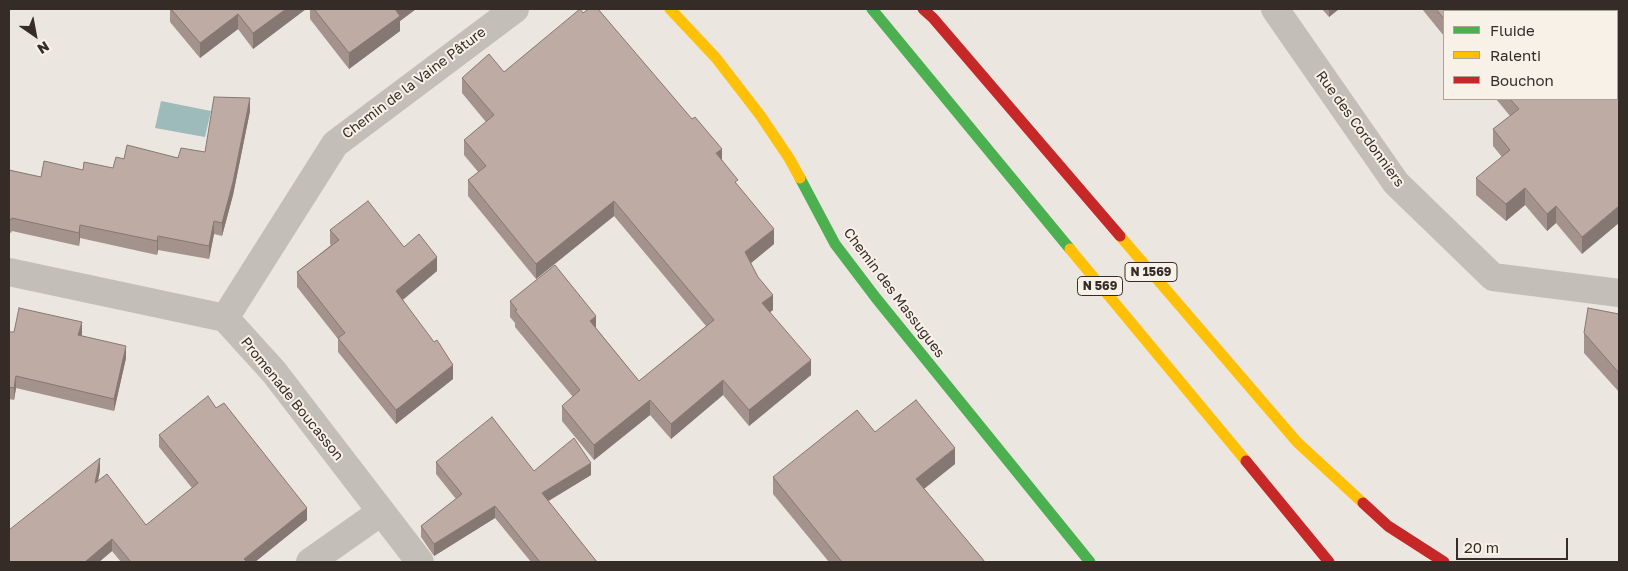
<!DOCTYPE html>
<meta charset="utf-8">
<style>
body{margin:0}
#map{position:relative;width:1628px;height:571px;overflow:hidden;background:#ece6e0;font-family:"Golos Text",sans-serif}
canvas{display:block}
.frame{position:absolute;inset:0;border:10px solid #352c28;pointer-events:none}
.legend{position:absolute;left:1443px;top:10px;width:175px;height:90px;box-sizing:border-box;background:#f8f1e8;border:1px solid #aaa29b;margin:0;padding:6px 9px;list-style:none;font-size:15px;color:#352c28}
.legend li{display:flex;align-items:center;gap:10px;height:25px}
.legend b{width:25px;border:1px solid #aaa29b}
.north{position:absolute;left:10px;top:10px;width:50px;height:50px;-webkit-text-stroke:4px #f8f1e8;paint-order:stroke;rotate:147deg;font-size:14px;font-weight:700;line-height:20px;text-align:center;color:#352c28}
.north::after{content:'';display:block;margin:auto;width:18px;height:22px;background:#352c28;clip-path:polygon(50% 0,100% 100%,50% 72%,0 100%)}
.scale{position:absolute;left:1456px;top:538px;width:112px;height:22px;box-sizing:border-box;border:2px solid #352c28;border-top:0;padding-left:6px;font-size:15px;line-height:18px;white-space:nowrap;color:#352c28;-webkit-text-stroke:4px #f8f1e8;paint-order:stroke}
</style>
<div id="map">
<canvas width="1628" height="571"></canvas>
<div class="frame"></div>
<ul class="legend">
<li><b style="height:6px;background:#4caf50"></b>Fluide</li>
<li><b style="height:6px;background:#ffc107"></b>Ralenti</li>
<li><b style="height:6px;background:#c62828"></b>Bouchon</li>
</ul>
<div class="north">N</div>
<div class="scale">20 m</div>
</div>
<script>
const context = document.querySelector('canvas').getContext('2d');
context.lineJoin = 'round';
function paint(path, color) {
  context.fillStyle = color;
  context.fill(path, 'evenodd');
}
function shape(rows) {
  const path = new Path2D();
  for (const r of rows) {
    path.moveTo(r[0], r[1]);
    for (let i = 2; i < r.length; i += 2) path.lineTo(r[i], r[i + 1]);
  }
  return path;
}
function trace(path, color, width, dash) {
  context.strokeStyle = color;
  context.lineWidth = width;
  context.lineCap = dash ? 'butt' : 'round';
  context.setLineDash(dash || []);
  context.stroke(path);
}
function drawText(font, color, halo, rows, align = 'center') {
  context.font = font + ' "Golos Text",sans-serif';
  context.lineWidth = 4;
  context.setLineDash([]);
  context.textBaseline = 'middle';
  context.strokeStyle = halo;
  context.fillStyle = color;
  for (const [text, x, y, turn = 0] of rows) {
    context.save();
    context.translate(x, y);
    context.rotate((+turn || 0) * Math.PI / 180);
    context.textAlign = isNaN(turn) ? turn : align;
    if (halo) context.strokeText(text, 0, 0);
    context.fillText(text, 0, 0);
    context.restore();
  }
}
const water = shape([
 [161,101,211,111,205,137,155,128]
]);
const street = shape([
 [1275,9,1396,183,1493,277,1619,293],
 [9,272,225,318,274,372,420,562],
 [225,318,335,144,515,9],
 [310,562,381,512]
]);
const fast = shape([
 [872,9,1070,249],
 [800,178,835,244,876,298,1090,562]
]);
const slow = shape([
 [670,9,716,58,760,115,789,158,800,178],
 [1120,236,1297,442,1363,503],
 [1070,249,1246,461]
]);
const jam = shape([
 [923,9,933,18,1120,236],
 [1246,461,1329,562],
 [1363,503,1388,526,1444,562]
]);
const wall = shape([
 [170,9,306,9,253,49,238,29,200,58,170,22],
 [310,9,416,9,400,21,400,31,349,69,310,19],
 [1322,9,1339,9,1329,17],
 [1422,9,1586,9,1444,11,1444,36],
 [583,13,722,160,738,186,774,244,751,263,773,310,770,312,811,375,749,426,723,395,671,439,650,415,594,460,562,421,562,406,573,397,515,327,515,323,510,317,510,301,596,328,639,381,706,326,614,216,536,279,468,196,468,180,479,173,464,155,464,140,486,122,462,93,462,78,504,72],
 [1496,99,1617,99,1582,254,1556,223,1547,231,1525,205,1506,221,1476,195,1476,178,1502,157,1493,146,1493,129,1510,116],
 [250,111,233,195,222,236,214,234,209,259,158,250,157,255,80,238,79,246,12,231,11,233,9,232,9,170,41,177,83,170,113,168,124,159,178,158,205,152],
 [330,230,404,247,437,271,403,300,453,379,396,424,338,352,338,339,297,287,297,272,331,245,330,244],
 [1619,314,1619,392,1584,353,1584,333],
 [9,332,14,332,82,334,81,335,126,358,114,411,16,388,14,400,9,399],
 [216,408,307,520,255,562,121,562,112,551,99,562,9,562,100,470,98,481,146,525,192,488,159,447,159,435],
 [436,462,534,471,591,475,548,501,597,562,531,562,495,518,434,556,421,537,421,526,456,499,436,474],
 [955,464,924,489,985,562,829,562,773,494,773,477]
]);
const shadedWall = shape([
 [286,9,306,9,253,49,253,33],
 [394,9,416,9,400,21,400,31,349,69,349,53],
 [1329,9,1339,9,1329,17],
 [238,14,238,29,200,58,200,43],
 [250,98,250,111,233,195,222,236,222,223],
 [722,149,722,164,716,153],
 [1525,188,1525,205,1506,221,1506,204],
 [614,201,614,216,536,279,536,264],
 [1556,206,1556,223,1547,231,1547,214],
 [1619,206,1619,223,1582,254,1582,237],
 [214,221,214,234,209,259,209,246],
 [80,225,80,238,79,246,79,233],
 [774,229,774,244,745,268,745,252],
 [158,236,158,250,157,255,157,241],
 [437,257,437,271,396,305,396,291],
 [773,295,773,310,762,318,762,303],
 [596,316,596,331,590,321],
 [82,322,82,334,78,347,78,335],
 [126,346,126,358,114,411,114,399],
 [811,360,811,375,749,426,749,410],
 [453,365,453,379,396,424,396,410],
 [16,376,16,388,14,400,14,388],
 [723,380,723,395,671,439,671,424],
 [650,400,650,415,594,460,594,445],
 [955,448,955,464,916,495,916,479],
 [100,458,100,470,95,495,95,483],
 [591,463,591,475,542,505,542,493],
 [495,506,495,518,434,556,434,544],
 [307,508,307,520,255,562,244,562,244,559],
 [112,539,112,551,99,562,85,562]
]);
const building = shape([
 [171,9,286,9,253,33,238,14,200,43,171,9],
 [314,9,395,9,400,16,349,53,314,9],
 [580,9,583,13,589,9,598,9,692,119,695,117,722,149,716,153,738,180,735,182,774,229,745,252,758,277,773,295,762,303,811,360,749,410,723,380,671,424,650,400,594,445,562,406,580,390,515,311,517,310,510,301,555,265,596,316,590,321,639,381,714,320,614,201,536,264,468,180,486,166,464,140,494,115,462,78,489,54,504,72,580,9],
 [1436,9,1586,9,1588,11,1444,11,1444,19,1436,9],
 [214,97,250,98,233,182,222,223,214,221,209,246,158,236,157,241,80,225,79,233,12,218,11,220,9,219,9,170,41,177,44,161,83,170,84,162,113,168,116,157,124,159,127,145,178,158,181,148,205,152,214,97],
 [1617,98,1619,101,1619,206,1582,237,1556,206,1547,214,1525,188,1506,204,1476,178,1510,150,1493,129,1519,109,1510,99,1617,98],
 [368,201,404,247,419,234,437,257,396,291,434,342,437,340,453,365,396,410,338,338,345,333,297,272,339,240,330,230,368,201],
 [19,308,82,322,78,335,126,346,114,399,16,376,14,388,9,387,9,332,14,332,19,308],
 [1588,308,1619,314,1619,373,1584,333,1588,308],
 [208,396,216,408,224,403,307,508,244,559,247,562,131,562,112,539,85,562,9,562,9,530,100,458,95,483,107,474,146,525,198,483,159,435,208,396],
 [916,400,955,448,916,479,985,562,842,562,773,477,857,410,875,432,916,400],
 [492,417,534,471,574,438,591,463,542,493,597,562,540,562,495,506,434,544,421,526,462,494,436,462,492,417]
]);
const shields = [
 [1151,272,52],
 [1100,286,45]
];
const shieldNames = [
 ["N 1569",1151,272],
 ["N 569",1100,286]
];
const streetNames = [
 ["Chemin de la Vaine Pâture",414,83,-37],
 ["Rue des Cordonniers",1360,129,54],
 ["Chemin des Massugues",894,293,53],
 ["Promenade Boucasson",292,399,51]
];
paint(water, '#9ebbbb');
trace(street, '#c4beb9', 28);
trace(fast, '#4caf50', 11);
trace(slow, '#ffc107', 11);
trace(jam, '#c62828', 11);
paint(wall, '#a3938c');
paint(shadedWall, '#857872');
paint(building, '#beaba3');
trace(building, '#857872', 1);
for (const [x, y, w] of shields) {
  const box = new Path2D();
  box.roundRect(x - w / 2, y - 9.5, w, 19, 4);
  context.fillStyle = '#f8f1e8';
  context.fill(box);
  trace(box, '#352c28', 1);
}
drawText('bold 12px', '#352c28', null, shieldNames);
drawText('14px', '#352c28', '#f8f1e8', streetNames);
</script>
